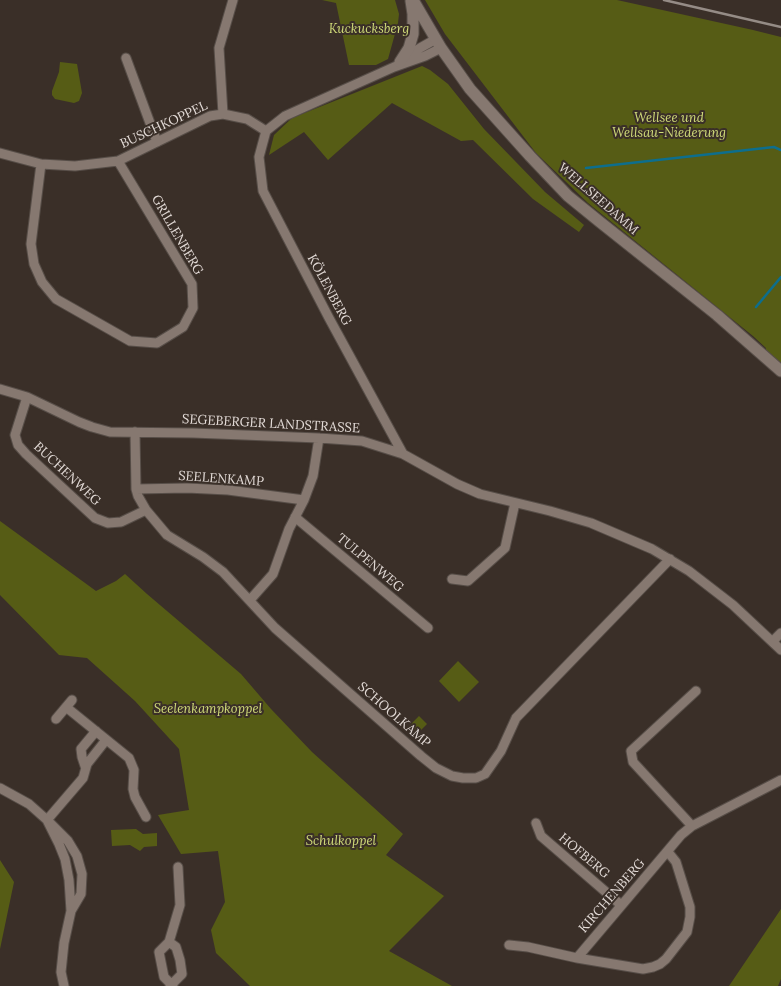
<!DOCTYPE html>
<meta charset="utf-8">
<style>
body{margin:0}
canvas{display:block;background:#3a2f28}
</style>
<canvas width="781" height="986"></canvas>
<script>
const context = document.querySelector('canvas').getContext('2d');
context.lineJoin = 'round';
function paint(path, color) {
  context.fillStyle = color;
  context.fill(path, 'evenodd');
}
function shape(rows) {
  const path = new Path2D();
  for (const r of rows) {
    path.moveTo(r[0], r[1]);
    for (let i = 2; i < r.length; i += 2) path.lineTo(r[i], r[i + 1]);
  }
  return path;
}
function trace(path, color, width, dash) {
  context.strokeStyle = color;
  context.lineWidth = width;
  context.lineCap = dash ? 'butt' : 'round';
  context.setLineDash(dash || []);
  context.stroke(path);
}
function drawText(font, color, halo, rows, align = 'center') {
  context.font = font + ' Lora,serif';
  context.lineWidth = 4;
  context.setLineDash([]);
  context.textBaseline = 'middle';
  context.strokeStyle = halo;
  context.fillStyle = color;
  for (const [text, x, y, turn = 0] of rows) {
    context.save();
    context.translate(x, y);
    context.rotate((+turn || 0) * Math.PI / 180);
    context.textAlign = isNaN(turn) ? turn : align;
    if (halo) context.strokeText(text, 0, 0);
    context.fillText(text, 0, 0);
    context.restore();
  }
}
const green = shape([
 [322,0,395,0,399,14,398,23,388,59,376,65,349,65,336,3],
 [425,0,617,0,753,30,781,37,781,366,765,353,766,348,753,336,588,203,536,153,445,34],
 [60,62,77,64,82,93,79,101,74,103,55,99,52,95,52,91,59,72],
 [422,66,430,70,448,84,484,129,545,192,584,225,579,232,533,199,473,140,461,141,392,103,328,160,304,132,269,155,274,135,292,118],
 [0,521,96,591,116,581,125,574,147,594,241,674,271,709,312,752,403,834,386,855,444,896,389,951,452,986,250,986,216,953,211,930,225,902,218,851,181,854,158,815,189,810,179,749,135,701,87,658,59,655,0,595],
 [458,661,479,682,459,702,439,681],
 [419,716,427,724,415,736,407,728],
 [136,829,143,834,157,833,157,846,144,847,140,851,130,845,112,846,111,830],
 [0,860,14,882,0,949],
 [781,909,781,979,778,986,729,986]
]);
const stream = shape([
 [586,168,774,147,781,150],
 [756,307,781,277]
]);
const minor = shape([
 [126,58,157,142],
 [403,59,420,48,436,39],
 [223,114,219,48,233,0],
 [266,131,259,157,263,191,329,318,403,454],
 [266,131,285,116,394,67,425,56,441,48],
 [0,153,41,164,75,166,118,161,210,116,223,114,247,119,266,131],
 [41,164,31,244,34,264,42,282,56,299,130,341,157,343,183,327,193,308,192,284,118,161],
 [0,389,27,397,79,422,92,427,110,432,193,433,319,438,362,441,403,454,457,484,480,494,550,511,591,523,652,549,689,571,733,605,781,650],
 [27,397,15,435,18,445,26,454,95,518,108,523,121,522,146,510],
 [135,432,136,489,138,496,146,510,167,535,203,557,223,572,275,628,421,756,436,768,452,776,463,778,476,778,485,774,501,751,516,718,670,559],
 [136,489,187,488,228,490,304,500],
 [295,517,428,628],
 [452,579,468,581,505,548,515,503],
 [250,600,273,574,289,529,304,500,313,476,319,438],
 [773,641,781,633],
 [66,707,129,758,134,770,133,789,135,797,146,817],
 [56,719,72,700],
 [85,766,82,757,81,749,96,731],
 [0,788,29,804,47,820,68,841,77,856,82,874,81,894,71,911],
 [47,820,59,844,65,859,69,880,71,911,64,943,61,972,64,986],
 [47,820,83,778,87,764,106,740],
 [536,823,541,836,621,905],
 [692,826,633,762,631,751,696,691],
 [169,942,159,952,164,977,173,986],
 [509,945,528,947,577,958,643,969,653,967,660,964,666,959,687,932,690,917,690,907,676,862,668,852],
 [577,958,681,835,692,826,781,780],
 [170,986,182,974,180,960,176,947,169,942,180,905,178,867]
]);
const secondary = shape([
 [413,0,441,48,470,89,530,156,568,196,600,222,717,315,781,371],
 [400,62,409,48,413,34,413,14,411,1]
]);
const rail = shape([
 [664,0,781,27]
]);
const parkNames = [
 ["Kuckucksberg",369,29],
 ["Wellsee und",669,118],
 ["Wellsau-Niederung",669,133],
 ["Seelenkampkoppel",208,709],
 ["Schulkoppel",341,841]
];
const streetNames = [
 ["BUSCHKOPPEL",164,125,-25],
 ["WELLSEEDAMM",598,199,41],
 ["GRILLENBERG",177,235,60],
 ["KÖLENBERG",329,290,62],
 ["SEGEBERGER LANDSTRASSE",271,424,3],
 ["BUCHENWEG",67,474,43],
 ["SEELENKAMP",221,479,4],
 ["TULPENWEG",370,563,40],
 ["SCHOOLKAMP",394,715,41],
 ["HOFBERG",584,856,40],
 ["KIRCHENBERG",612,896,-49]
];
paint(green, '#565c15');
trace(stream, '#0d6e8d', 2.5);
trace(minor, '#574e48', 11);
trace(secondary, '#574e48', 13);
trace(minor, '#867870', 9);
trace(secondary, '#867870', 11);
trace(rail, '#958c86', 2.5);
drawText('italic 13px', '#d0db79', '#3a2f28', parkNames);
drawText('13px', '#e3dbd7', '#3a2f28', streetNames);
</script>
